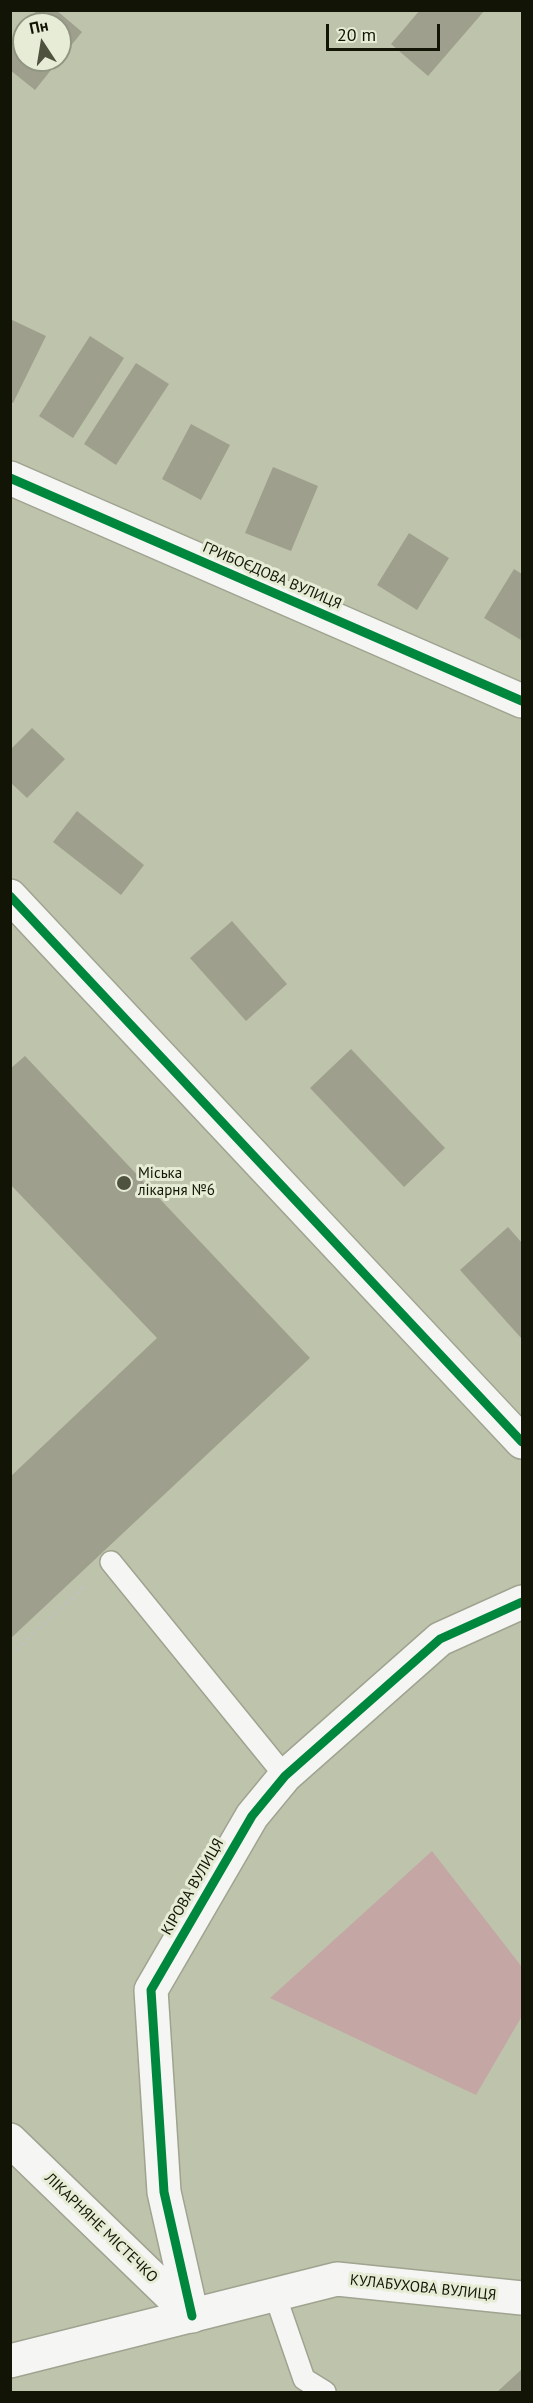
<!DOCTYPE html>
<meta charset="utf-8">
<style>
body{margin:0}
#map{position:relative;width:533px;height:2403px;overflow:hidden;background:#bec4ac;font-family:"PT Sans",sans-serif}
canvas{display:block}
.frame{position:absolute;inset:0;border:12px solid #121505;pointer-events:none}
.north{position:absolute;left:12px;top:12px;width:60px;height:60px;box-sizing:border-box;background:#e6ecd5;border:2px solid #919682;border-radius:50%;rotate:348deg;font-size:16px;font-weight:700;line-height:24px;text-align:center;color:#121505}
.north::after{content:'';display:block;margin:auto;width:21px;height:27px;background:#4e523f;clip-path:polygon(50% 0,100% 100%,50% 72%,0 100%)}
.scale{position:absolute;left:326px;top:24px;width:114px;height:27px;box-sizing:border-box;border:3px solid #121505;border-top:0;padding-left:8px;font-size:18px;line-height:21px;white-space:nowrap;color:#121505;-webkit-text-stroke:4px #e6ecd5;paint-order:stroke}
</style>
<div id="map">
<canvas width="533" height="2403"></canvas>
<div class="frame"></div>
<div class="north">Пн</div>
<div class="scale">20 m</div>
</div>
<script>
const context = document.querySelector('canvas').getContext('2d');
context.lineJoin = 'round';
function paint(path, color) {
  context.fillStyle = color;
  context.fill(path, 'evenodd');
}
function shape(rows) {
  const path = new Path2D();
  for (const r of rows) {
    path.moveTo(r[0], r[1]);
    for (let i = 2; i < r.length; i += 2) path.lineTo(r[i], r[i + 1]);
  }
  return path;
}
function trace(path, color, width, dash) {
  context.strokeStyle = color;
  context.lineWidth = width;
  context.lineCap = dash ? 'butt' : 'round';
  context.setLineDash(dash || []);
  context.stroke(path);
}
function drawText(font, color, halo, rows, align = 'center') {
  context.font = font + ' "PT Sans",sans-serif';
  context.lineWidth = 6;
  context.setLineDash([]);
  context.textBaseline = 'middle';
  context.strokeStyle = halo;
  context.fillStyle = color;
  for (const [text, x, y, turn = 0] of rows) {
    context.save();
    context.translate(x, y);
    context.rotate((+turn || 0) * Math.PI / 180);
    context.textAlign = isNaN(turn) ? turn : align;
    if (halo) context.strokeText(text, 0, 0);
    context.fillText(text, 0, 0);
    context.restore();
  }
}
const green = shape([
 [432,1851,522,1967,522,2016,476,2095,270,1998]
]);
const building = shape([
 [37,10,56,10,82,32,60,59,60,24,26,24],
 [420,10,485,10,428,76,391,44],
 [24,27,24,60,59,60,35,90,10,70,10,44],
 [10,319,46,336,13,403,10,402],
 [90,336,124,358,73,438,39,416],
 [136,363,169,384,116,465,84,444],
 [191,424,230,445,201,500,162,479],
 [273,467,318,486,291,551,245,533],
 [409,533,449,558,417,610,377,585],
 [514,569,522,574,521,640,484,618],
 [32,728,65,759,27,798,10,782,10,750],
 [77,811,144,865,121,895,53,842],
 [232,921,287,984,246,1021,190,958],
 [351,1049,445,1148,404,1187,310,1088],
 [25,1056,310,1358,10,1639,10,1477,157,1338,10,1184,10,1069],
 [508,1227,522,1243,522,1339,460,1270],
 [522,2369,522,2392,497,2392]
]);
const path = shape([
 [10,1655,88,1583]
]);
const lane = shape([
 [111,1562,285,1776],
 [275,2295,304,2379,325,2392]
]);
const street = shape([
 [10,478,522,701],
 [10,896,522,1442],
 [10,2140,192,2316],
 [192,2316,164,2192,151,1990,252,1816,285,1776,440,1639,522,1602]
]);
const secondary = shape([
 [10,2361,337,2279,522,2298]
]);
const cycleway = shape([
 [10,478,522,701],
 [10,896,522,1442],
 [192,2316,164,2192,151,1990,252,1816,285,1776,440,1639,522,1602]
]);
const markers = [
 [124,1183,8,"#4e523f"]
];
const streetNames = [
 ["ГРИБОЄДОВА ВУЛИЦЯ",272,576,23],
 ["КІРОВА ВУЛИЦЯ",193,1887,-60],
 ["ЛІКАРНЯНЕ МІСТЕЧКО",101,2228,44],
 ["КУЛАБУХОВА ВУЛИЦЯ",423,2288,6]
];
const poiNames = [
 ["Міська",138,1174],
 ["лікарня №6",138,1191]
];
paint(green, '#c4a6a5');
paint(building, '#9e9f8c');
trace(lane, '#9fa390', 24);
trace(street, '#9fa390', 36);
trace(secondary, '#9fa390', 36);
trace(path, '#c0c1ba', 4, [3, 4.5]);
trace(lane, '#f5f6f3', 21);
trace(street, '#f5f6f3', 33);
trace(secondary, '#f5f6f3', 33);
trace(cycleway, '#00873e', 9);
for (const [x, y, r, color] of markers) {
  const dot = new Path2D();
  dot.arc(x, y, r, 0, 2 * Math.PI);
  context.fillStyle = color;
  context.fill(dot);
  trace(dot, '#e6ecd5', 2);
}
drawText('15px', '#121505', '#e6ecd5', streetNames);
drawText('15px', '#121505', '#e6ecd5', poiNames, 'left');
</script>
